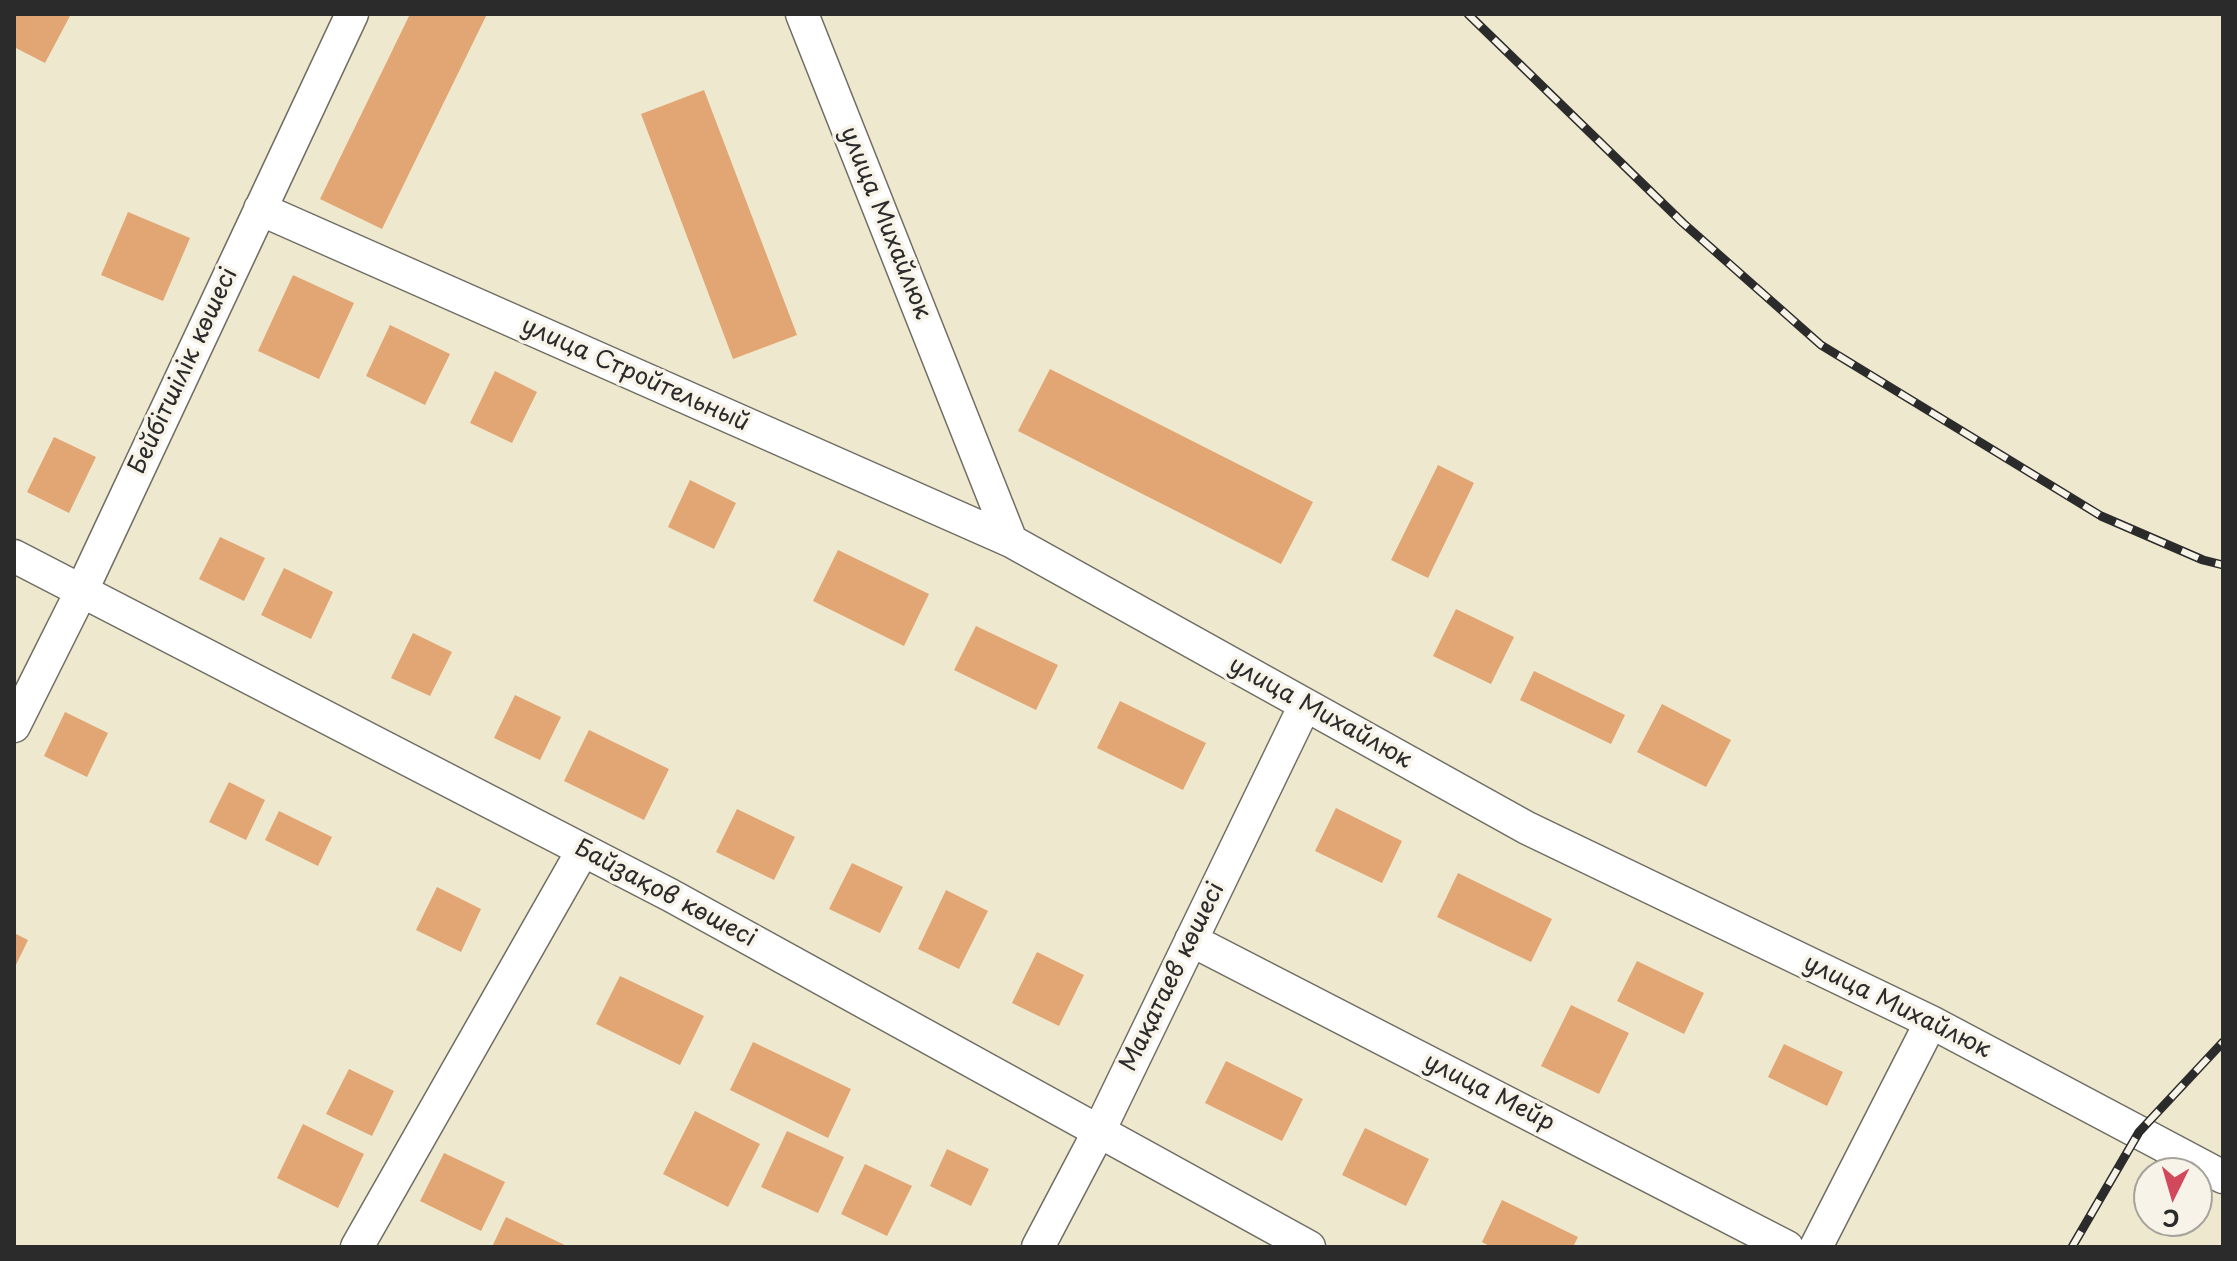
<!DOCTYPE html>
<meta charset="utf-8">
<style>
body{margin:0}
#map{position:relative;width:2237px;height:1261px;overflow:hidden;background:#eee8ce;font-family:"Playpen Sans",sans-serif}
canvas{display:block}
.frame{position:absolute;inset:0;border:16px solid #2b2b2b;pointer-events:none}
.north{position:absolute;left:2133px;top:1157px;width:80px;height:80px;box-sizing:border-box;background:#f7f3e8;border:2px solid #a5a39c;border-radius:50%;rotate:185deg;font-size:22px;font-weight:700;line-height:32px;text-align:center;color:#2b2b2b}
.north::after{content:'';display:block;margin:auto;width:28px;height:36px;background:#d1495b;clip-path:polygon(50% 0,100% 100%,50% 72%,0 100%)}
</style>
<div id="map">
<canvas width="2237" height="1261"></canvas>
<div class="frame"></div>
<div class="north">С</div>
</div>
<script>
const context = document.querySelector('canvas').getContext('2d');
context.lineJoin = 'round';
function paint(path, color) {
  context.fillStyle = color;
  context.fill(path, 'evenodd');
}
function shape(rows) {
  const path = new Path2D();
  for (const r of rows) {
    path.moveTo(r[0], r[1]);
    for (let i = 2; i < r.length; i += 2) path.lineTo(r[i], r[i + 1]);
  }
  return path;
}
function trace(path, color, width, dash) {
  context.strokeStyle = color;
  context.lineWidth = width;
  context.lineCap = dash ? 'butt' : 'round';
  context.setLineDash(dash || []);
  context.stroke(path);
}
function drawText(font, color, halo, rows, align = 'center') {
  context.font = font + ' "Playpen Sans",sans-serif';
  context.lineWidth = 7;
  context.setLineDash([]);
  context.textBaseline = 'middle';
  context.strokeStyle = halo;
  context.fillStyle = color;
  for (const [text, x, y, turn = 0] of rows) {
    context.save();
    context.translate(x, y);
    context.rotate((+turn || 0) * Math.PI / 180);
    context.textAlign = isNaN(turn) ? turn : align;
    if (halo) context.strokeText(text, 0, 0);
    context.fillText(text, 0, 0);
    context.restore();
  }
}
const building = shape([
 [14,14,71,14,45,63,14,47],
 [410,14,487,14,382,229,320,199],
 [704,90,797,335,733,359,641,114],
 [128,212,190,238,163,301,101,275],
 [293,275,354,303,319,379,258,351],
 [390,325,450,354,425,405,366,376],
 [1050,369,1313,502,1281,564,1018,431],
 [495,371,537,392,512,443,470,423],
 [54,437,96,457,69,513,27,492],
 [1438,465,1474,483,1428,578,1391,560],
 [690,480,736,503,714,549,668,527],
 [220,537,265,558,244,601,199,579],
 [838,550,929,594,904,646,813,601],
 [284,568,333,592,311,639,261,615],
 [1456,609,1514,637,1491,684,1433,656],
 [976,626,1058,665,1036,710,954,670],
 [413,633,452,652,430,696,391,678],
 [1534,671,1625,715,1611,744,1520,700],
 [515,695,561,717,540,760,494,738],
 [1120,701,1206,743,1183,790,1097,748],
 [1662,704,1731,740,1706,787,1637,752],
 [65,712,108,733,87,777,44,756],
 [589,730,669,769,644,820,564,781],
 [229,782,265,800,246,840,209,822],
 [1336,808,1402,841,1382,883,1315,851],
 [737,809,795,837,774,880,716,852],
 [279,811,332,837,318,866,265,840],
 [852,863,903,887,880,933,829,909],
 [1458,873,1552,919,1531,962,1437,917],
 [437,887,481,909,461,952,416,930],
 [946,890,988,911,959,969,918,949],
 [14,933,28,940,14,969],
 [1037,952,1084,975,1059,1026,1012,1003],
 [1637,961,1704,993,1684,1034,1617,1001],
 [620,976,704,1016,680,1065,596,1024],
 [1571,1005,1629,1033,1599,1094,1541,1066],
 [753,1042,851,1089,828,1138,730,1090],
 [1784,1044,1843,1072,1827,1106,1768,1077],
 [1226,1061,1303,1099,1282,1141,1205,1103],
 [349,1069,394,1091,372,1136,326,1114],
 [695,1111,760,1144,728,1207,663,1174],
 [303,1124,364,1154,338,1208,277,1178],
 [1365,1128,1429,1159,1406,1206,1342,1175],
 [787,1131,844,1157,818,1213,761,1187],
 [947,1149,989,1169,971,1206,930,1186],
 [444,1153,505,1182,481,1231,420,1201],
 [865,1164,912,1186,887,1236,841,1214],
 [1502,1200,1578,1237,1573,1247,1491,1247,1482,1242],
 [506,1217,569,1247,492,1247]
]);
const street = shape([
 [802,14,1011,541,1527,828,1931,1022,2223,1177],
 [260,209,1011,541],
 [14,556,670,895,1309,1247],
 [14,726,82,590,352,14],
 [1191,940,1787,1247],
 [357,1247,583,850],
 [1038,1247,1098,1133,1305,705],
 [1816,1247,1931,1022]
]);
const rail = shape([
 [1468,14,1683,223,1821,345,2101,516,2203,560,2223,565],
 [2072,1247,2139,1132,2223,1042]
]);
const streetNames = [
 ["улица Михайлюк",885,223,68],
 ["Бейбітшілік көшесі",184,371,-65],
 ["улица Стройтельный",635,375,24],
 ["улица Михайлюк",1320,713,29],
 ["Байзақов көшесі",665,894,28],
 ["Мақатаев көшесі",1173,977,-64],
 ["улица Михайлюк",1897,1007,26],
 ["улица Мейр",1489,1093,27]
];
paint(building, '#e2a674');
trace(street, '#6f6d64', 35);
trace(street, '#fff', 32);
trace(rail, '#2b2b2b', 9);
trace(rail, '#f7f3e8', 6, [18]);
drawText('24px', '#2b2b2b', '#f7f3e8', streetNames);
</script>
